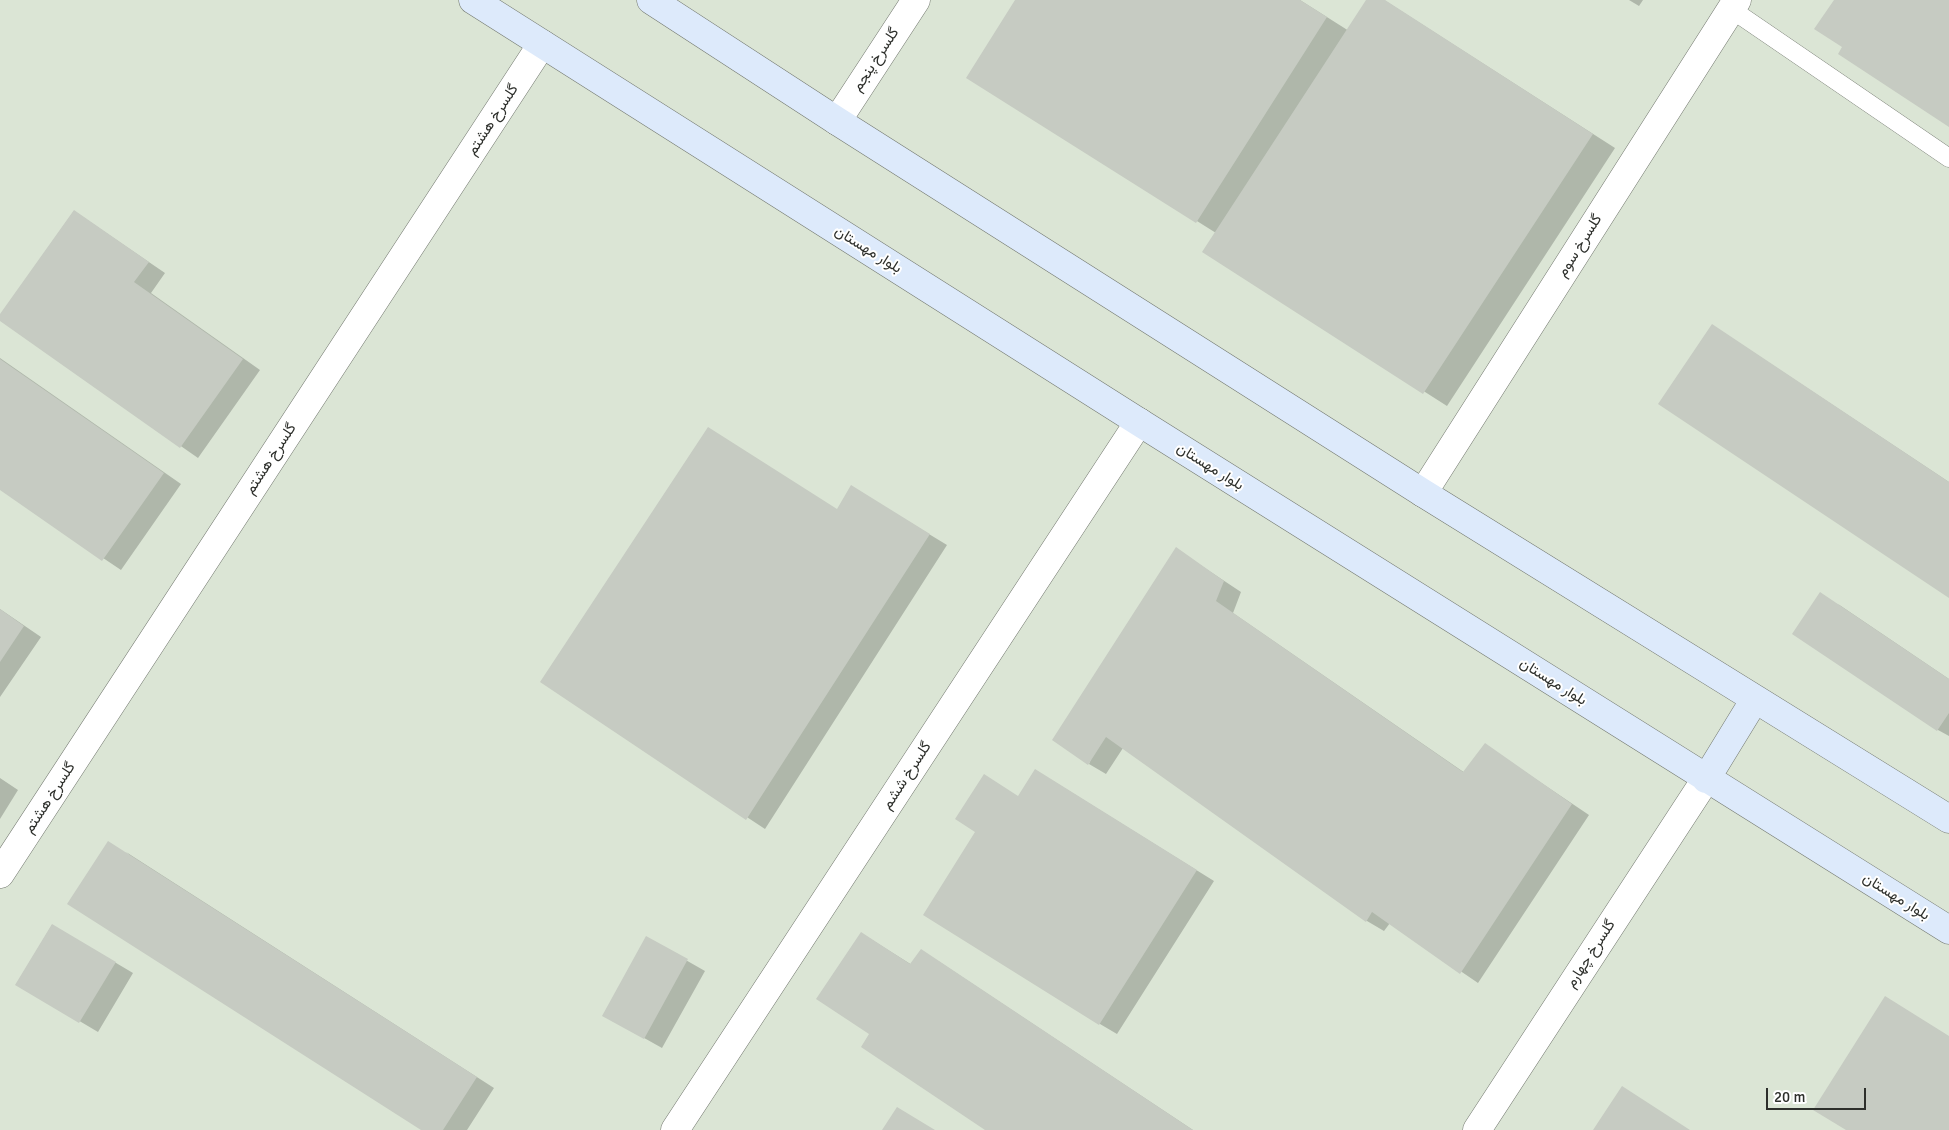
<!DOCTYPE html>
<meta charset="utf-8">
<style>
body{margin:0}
#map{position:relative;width:1949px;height:1130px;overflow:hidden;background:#e8eee4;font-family:Signika,sans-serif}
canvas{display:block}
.scale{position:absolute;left:1766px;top:1088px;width:100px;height:22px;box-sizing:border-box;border:2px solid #2d2f2b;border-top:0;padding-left:6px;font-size:15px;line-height:18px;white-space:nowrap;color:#2d2f2b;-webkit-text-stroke:4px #fff;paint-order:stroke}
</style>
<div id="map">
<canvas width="1949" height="1130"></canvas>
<div class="scale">20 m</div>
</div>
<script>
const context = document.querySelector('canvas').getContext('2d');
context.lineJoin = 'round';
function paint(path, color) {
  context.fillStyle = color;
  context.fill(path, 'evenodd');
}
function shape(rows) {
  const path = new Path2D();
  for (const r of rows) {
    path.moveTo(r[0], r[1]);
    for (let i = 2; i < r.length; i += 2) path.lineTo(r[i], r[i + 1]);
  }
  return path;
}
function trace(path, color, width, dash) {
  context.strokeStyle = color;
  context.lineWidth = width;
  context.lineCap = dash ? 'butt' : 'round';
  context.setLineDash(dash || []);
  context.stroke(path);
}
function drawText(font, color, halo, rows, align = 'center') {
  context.font = font + ' Signika,Vazirmatn,sans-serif';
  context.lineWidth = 4;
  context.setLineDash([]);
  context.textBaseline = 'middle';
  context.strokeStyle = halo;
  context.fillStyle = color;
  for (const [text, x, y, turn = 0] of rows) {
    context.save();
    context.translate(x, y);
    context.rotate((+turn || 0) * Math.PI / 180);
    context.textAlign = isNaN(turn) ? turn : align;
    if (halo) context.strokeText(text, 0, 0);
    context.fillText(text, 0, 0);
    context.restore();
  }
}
const built = shape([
 [0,0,1949,0,1949,1130,0,1130]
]);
const shadow = shape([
 [1017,0,1300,0,1349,31,1368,0,1384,0,1615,148,1447,406,1204,251,1216,233,968,77],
 [1629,0,1643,0,1639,6],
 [74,211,165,273,151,293,260,370,198,458,0,320,0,316],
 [1712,325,1949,482,1949,596],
 [0,358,181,484,121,570,0,489],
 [868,497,947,545,765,829,542,682,838,510],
 [1176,549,1241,592,1233,613,1465,773,1485,745,1589,815,1478,983,1390,923,1384,931,1367,921,1123,748,1106,774,1089,764],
 [1838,604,1949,679,1949,736,1938,730],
 [0,609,41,637,0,697],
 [0,778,18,790,0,819],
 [1053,781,1214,881,1117,1034,1100,1024,1019,797],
 [126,852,494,1088,467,1130,423,1130],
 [52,925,133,973,98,1032,17,984],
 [861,933,912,965,938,961,1193,1130,987,1130,871,1034],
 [647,938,705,971,662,1048,621,1025]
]);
const building = shape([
 [1015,0,1300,0,1327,17,1196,223,966,78],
 [1366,0,1385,0,1593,134,1423,394,1202,252],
 [1834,0,1949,0,1949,127,1838,54,1842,47,1814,29],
 [74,210,149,262,134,282,243,359,180,448,0,321,0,314],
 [1712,324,1949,482,1949,598,1658,404],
 [0,359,164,473,102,561,0,490],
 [708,427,837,509,851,485,930,534,746,820,540,682],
 [1176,547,1224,581,1216,601,1463,772,1485,743,1572,804,1460,974,1372,912,1366,922,1106,737,1088,765,1052,740],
 [1820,592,1949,679,1949,713,1937,731,1792,634],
 [0,609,24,626,0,662],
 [1035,769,1197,870,1099,1025,923,915,975,832,955,819,984,774,1018,796],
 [108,841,477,1077,443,1130,421,1130,67,904],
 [52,924,116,962,79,1023,15,985],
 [861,932,910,964,921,949,1193,1130,985,1130,861,1047,869,1034,816,999],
 [646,936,688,959,644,1039,602,1016],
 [1885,996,1949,1036,1949,1130,1846,1130,1813,1110],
 [1622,1086,1690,1130,1593,1130],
 [897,1107,935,1130,882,1130]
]);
const lane = shape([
 [1731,9,1949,158]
]);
const street = shape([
 [837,121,916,0],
 [1423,493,1737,0],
 [0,874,542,44],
 [675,1130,1139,422],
 [1477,1130,1706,779]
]);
const secondary = shape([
 [473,0,1139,422,1949,930],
 [651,0,837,121,1423,493,1949,819],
 [1706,779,1755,699]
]);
const streetNames = [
 ["گلسرخ پنجم",876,60,-57],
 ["گلسرخ هشتم",493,120,-57],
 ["گلسرخ سوم",1580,246,-58],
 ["بلوار مهستان",868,250,32],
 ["گلسرخ هشتم",271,459,-57],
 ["بلوار مهستان",1210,467,32],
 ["بلوار مهستان",1553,682,32],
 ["گلسرخ ششم",907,776,-57],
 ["گلسرخ هشتم",50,798,-57],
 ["بلوار مهستان",1896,897,32],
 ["گلسرخ چهارم",1591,954,-57]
];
paint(built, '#dbe5d5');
paint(shadow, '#0003');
paint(building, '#c6cbc2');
trace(lane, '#72776e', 19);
trace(street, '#72776e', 29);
trace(secondary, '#72776e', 29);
trace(lane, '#fff', 18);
trace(street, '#fff', 28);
trace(secondary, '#ddeafb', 28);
drawText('15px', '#2d2f2b', '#fff', streetNames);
</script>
